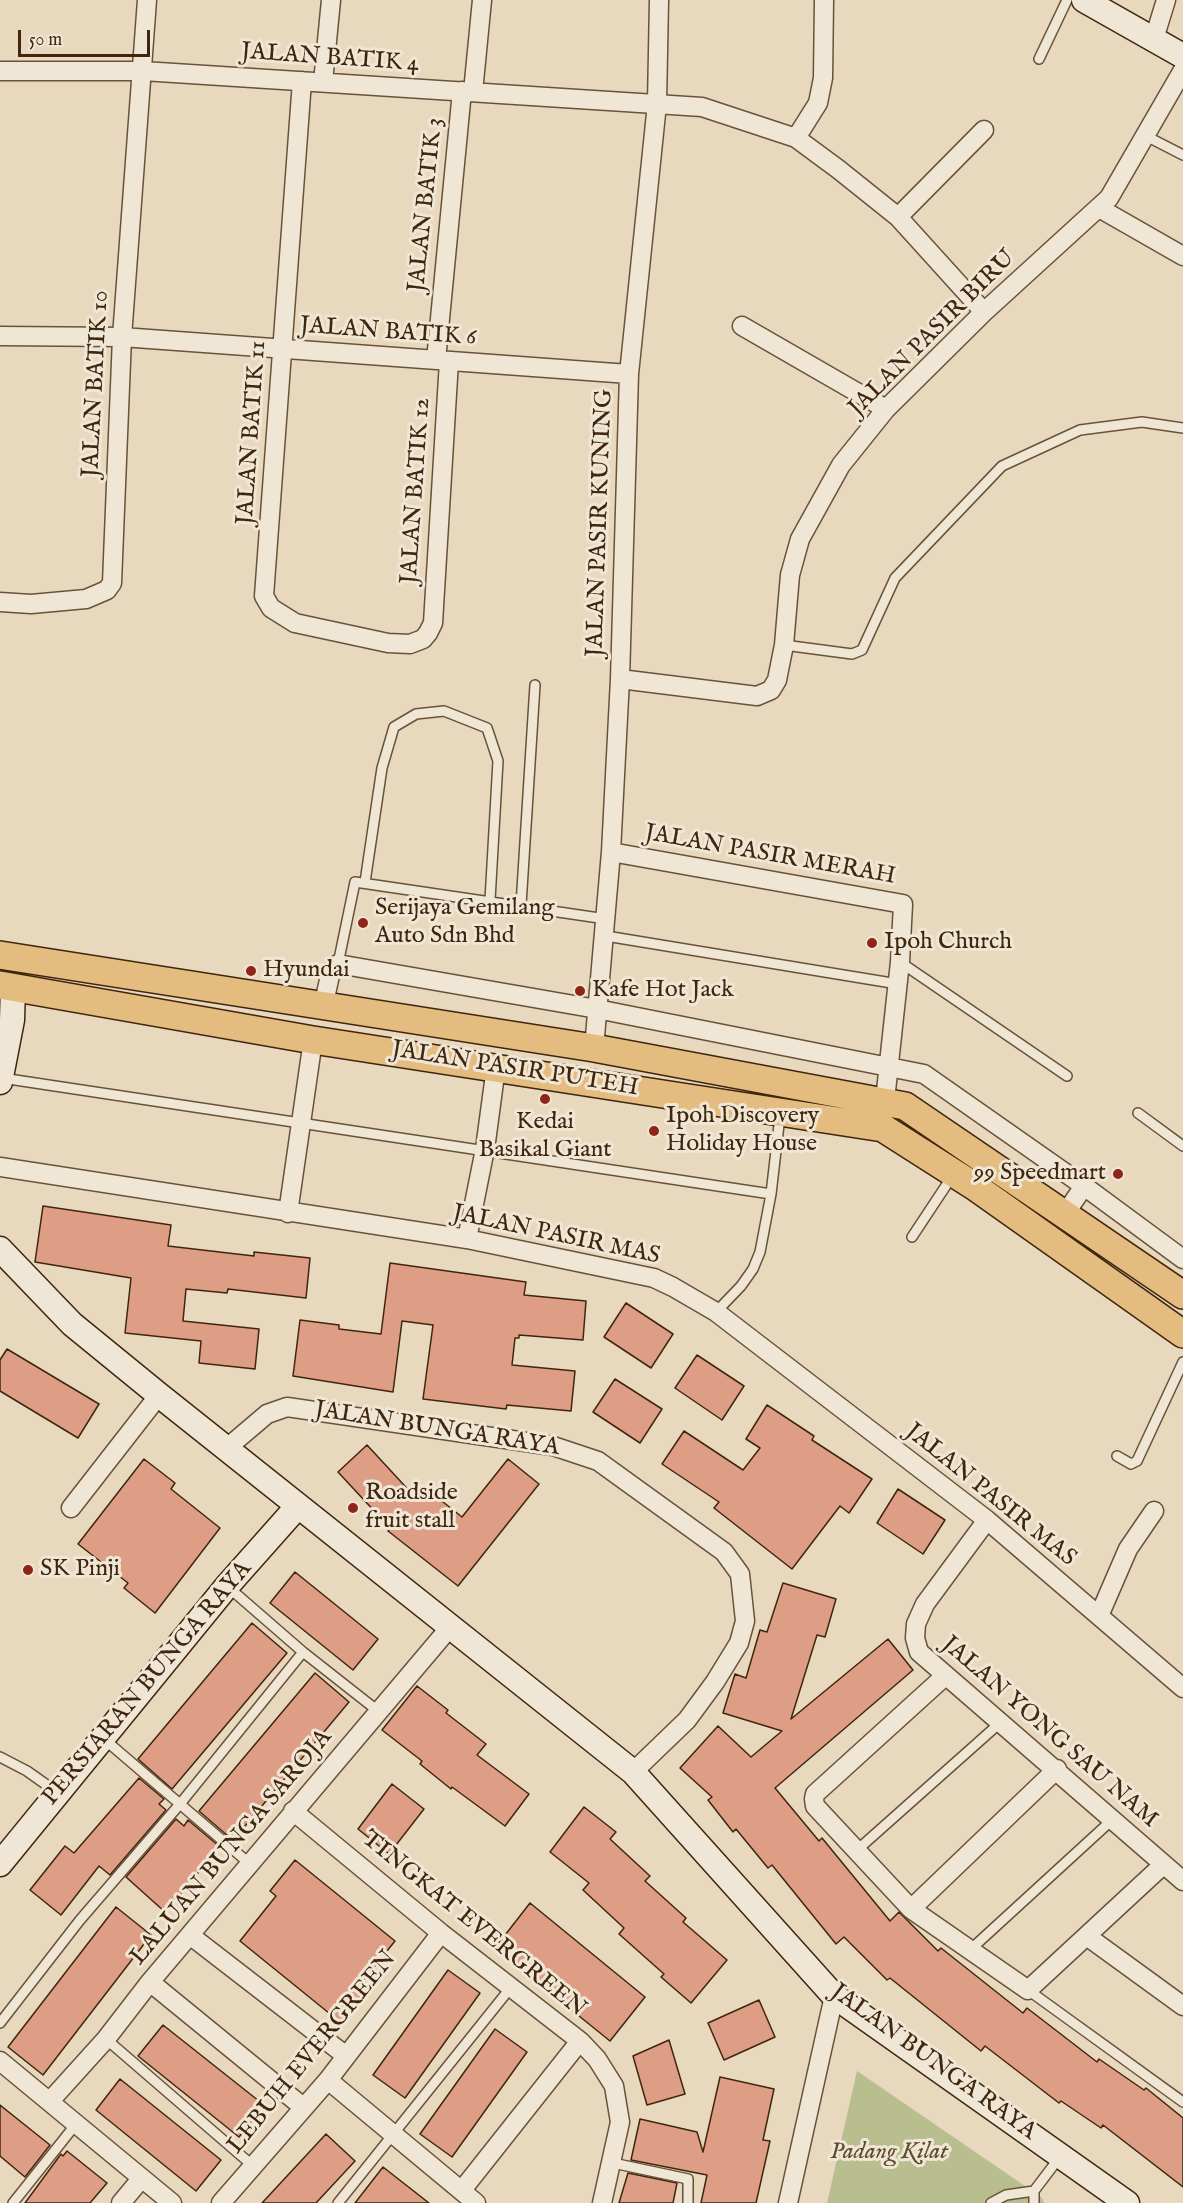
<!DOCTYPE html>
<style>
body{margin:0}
#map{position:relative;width:1183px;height:2203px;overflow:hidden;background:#e8d8be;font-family:"IM FELL English",serif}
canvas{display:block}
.scale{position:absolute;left:18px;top:30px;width:132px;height:27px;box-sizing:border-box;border:3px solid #3f260d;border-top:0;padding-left:8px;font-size:18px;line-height:21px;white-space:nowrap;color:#3f260d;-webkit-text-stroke:4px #f0e6d5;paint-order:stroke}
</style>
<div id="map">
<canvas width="1183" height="2203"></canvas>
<div class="scale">50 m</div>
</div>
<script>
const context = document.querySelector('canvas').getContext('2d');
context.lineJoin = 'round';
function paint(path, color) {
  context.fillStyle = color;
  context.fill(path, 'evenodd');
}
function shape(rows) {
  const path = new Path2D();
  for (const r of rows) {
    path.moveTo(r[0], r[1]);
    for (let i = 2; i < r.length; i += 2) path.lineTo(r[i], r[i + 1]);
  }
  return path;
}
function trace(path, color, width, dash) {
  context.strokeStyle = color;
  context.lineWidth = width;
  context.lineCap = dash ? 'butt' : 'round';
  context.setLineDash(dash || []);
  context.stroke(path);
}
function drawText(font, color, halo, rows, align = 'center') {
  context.font = font + ' "IM FELL English",serif';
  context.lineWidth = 6;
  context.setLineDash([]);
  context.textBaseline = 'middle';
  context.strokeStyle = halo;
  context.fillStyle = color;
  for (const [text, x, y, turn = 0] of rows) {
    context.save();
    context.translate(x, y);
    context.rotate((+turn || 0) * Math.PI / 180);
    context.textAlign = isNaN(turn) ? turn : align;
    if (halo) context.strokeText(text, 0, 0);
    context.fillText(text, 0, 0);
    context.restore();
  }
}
const green = shape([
 [857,2071,1041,2197,1044,2203,827,2203]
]);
const building = shape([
 [43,1206,171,1225,168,1246,254,1256,254,1252,310,1258,306,1298,228,1289,227,1293,186,1289,183,1321,259,1329,255,1369,199,1363,201,1341,125,1333,131,1278,35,1262,43,1206],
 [390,1263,526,1282,524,1295,586,1301,583,1340,519,1335,519,1338,515,1338,512,1365,575,1371,571,1411,507,1405,506,1409,423,1399,433,1325,402,1321,393,1392,293,1376,300,1320,339,1325,339,1329,381,1334,390,1263],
 [626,1303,673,1334,651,1368,604,1337,626,1303],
 [7,1349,99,1404,78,1438,0,1391,0,1360,7,1349],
 [697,1355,744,1386,722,1420,675,1388,697,1355],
 [615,1379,662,1409,640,1443,593,1412,615,1379],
 [767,1405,814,1436,812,1440,872,1479,849,1513,840,1506,792,1569,714,1508,719,1502,662,1464,684,1431,743,1470,760,1448,746,1439,767,1405],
 [367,1445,415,1497,423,1486,462,1517,508,1459,539,1484,458,1586,388,1531,390,1528,338,1472,367,1445],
 [144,1459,175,1483,171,1489,220,1528,155,1613,124,1588,128,1583,78,1544,144,1459],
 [898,1489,945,1520,923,1554,877,1523,898,1489],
 [295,1572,378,1639,353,1670,270,1603,295,1572],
 [783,1583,836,1599,825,1637,817,1635,791,1719,888,1639,913,1670,775,1788,819,1841,822,1838,890,1921,899,1912,938,1951,941,1948,1023,2013,1027,2008,1097,2062,1099,2059,1144,2090,1146,2088,1183,2118,1183,2187,1103,2125,1101,2128,1061,2101,1059,2103,985,2046,981,2051,890,1978,887,1980,844,1937,836,1944,772,1865,768,1868,736,1829,733,1832,708,1800,712,1797,680,1768,718,1726,751,1757,782,1731,723,1713,735,1674,746,1678,760,1630,767,1632,783,1583],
 [252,1623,287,1653,172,1789,138,1759,252,1623],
 [315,1673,349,1702,235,1838,231,1834,229,1837,199,1811,315,1673],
 [417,1686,448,1710,446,1713,486,1744,477,1755,529,1794,505,1826,452,1787,451,1789,420,1764,422,1761,382,1730,417,1686],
 [139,1778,164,1799,159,1804,166,1810,110,1875,99,1866,61,1915,30,1890,65,1846,74,1853,139,1778],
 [392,1784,424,1809,389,1854,358,1829,392,1784],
 [584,1807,616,1832,610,1839,650,1876,645,1881,686,1918,683,1922,727,1960,691,2003,661,1977,664,1974,619,1934,624,1928,583,1890,589,1883,550,1852,584,1807],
 [176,1819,184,1826,188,1820,220,1847,165,1912,126,1877,176,1819],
 [295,1860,395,1941,359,1986,365,1991,340,2022,240,1941,276,1896,270,1891,295,1860],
 [530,1903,645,1997,610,2041,495,1948,530,1903],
 [116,1907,151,1935,43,2075,8,2047,116,1907],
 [448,1970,480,1993,405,2098,373,2075,448,1970],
 [759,2000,775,2037,724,2060,708,2023,759,2000],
 [163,2025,264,2105,239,2137,138,2056,163,2025],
 [495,2029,527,2052,452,2157,420,2134,495,2029],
 [669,2040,685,2094,647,2105,633,2056,669,2040],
 [720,2077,774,2089,763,2140,770,2141,756,2203,701,2203,707,2175,631,2160,640,2119,697,2132,703,2152,720,2077],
 [120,2079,221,2160,196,2191,96,2110,120,2079],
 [0,2105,50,2145,25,2177,0,2156,0,2105],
 [326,2134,355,2161,316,2203,262,2203,326,2134],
 [67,2151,107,2183,90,2203,25,2203,61,2154,63,2156,67,2151],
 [383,2167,429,2203,355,2203,383,2167],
 [628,2173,677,2183,673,2203,619,2203,628,2173]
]);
const lane = shape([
 [1039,59,1067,0],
 [1146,136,1183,155],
 [784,645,852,654,862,650,895,578,1002,466,1080,430,1142,422,1183,428],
 [365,882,382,768,394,727,416,714,444,711,487,728,498,761,490,900],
 [521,905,535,685],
 [606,936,898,984],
 [900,962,1067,1076],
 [338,964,355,882,606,919],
 [2,1078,771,1194],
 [1138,1113,1183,1146],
 [912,1237,953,1175],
 [716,1312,741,1286,753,1269,760,1252,771,1194,780,1116],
 [1117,1456,1131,1464,1137,1461,1183,1362],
 [303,1652,378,1711],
 [104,1739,250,1864],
 [0,1757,27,1771,58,1793],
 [856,1851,1001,1722],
 [970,1950,1112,1820],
 [1028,1990,1183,2102],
 [0,2023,80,1920,180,1804,303,1652,227,1586],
 [106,2039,252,2165],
 [613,2163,688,2179,688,2203],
 [13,2203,76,2124],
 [338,2203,512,1986],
 [991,2203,1006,2195,1034,2191],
 [1034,2203,1034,2191,1059,2158]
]);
const street = shape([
 [1154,39,1166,0],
 [0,71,143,71,702,107,796,138,838,169,898,217,984,312],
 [302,81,264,596,271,608,295,623,388,643,410,644,423,639,428,633,433,623,449,361],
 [323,82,331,0],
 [473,92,482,0],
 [796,138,818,103,823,78,824,0],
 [1099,208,1183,256],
 [898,217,984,130],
 [742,326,886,409],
 [0,336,122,337,629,374],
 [436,360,462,91],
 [0,602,31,604,86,599,107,590,112,583,122,337,147,0],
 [620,679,757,696,771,690,777,680,784,645,790,575,800,539,841,465,886,409,984,312,1109,198,1183,70],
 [611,852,903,904,900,962,885,1100],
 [323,1007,331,971,338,964,597,1009,924,1074,1084,1186,1183,1259],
 [594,1048,611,852,620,679,629,374,657,104,659,0],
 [0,1167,467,1239,654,1278,673,1287,716,1312,987,1520,1183,1688],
 [288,1213,313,1040],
 [1065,1214,1084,1186],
 [467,1239,485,1149,496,1067],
 [227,1448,267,1414,287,1407,553,1446,598,1461,724,1552,740,1574,745,1621,739,1643,715,1682,687,1720,633,1772],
 [71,1508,159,1395],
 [987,1520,925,1604,916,1624,915,1638,919,1652,1183,1881],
 [1099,1616,1128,1549,1154,1511],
 [945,1676,815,1794,814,1799,815,1806,911,1909,1057,1769],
 [293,1811,441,1933,580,2041,597,2059,614,2086,620,2122,602,2203],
 [911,1909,1028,1990,1163,1865],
 [191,1936,345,2055],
 [1088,1937,1183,2006],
 [150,1982,303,2107],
 [0,2061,172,2203],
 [328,2080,476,2203],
 [50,2101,106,2039,150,1982,451,1626],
 [462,2190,580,2041],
 [121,2203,141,2179],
 [221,2203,328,2080,441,1933],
 [788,2203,834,1996]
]);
const secondary = shape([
 [1084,0,1183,56],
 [0,1082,12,1020,13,987],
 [0,1249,72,1324,159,1395,633,1772,834,1996,1127,2203],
 [0,1864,227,1586,298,1506]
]);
const primary = shape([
 [0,955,594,1048,905,1106,1183,1295],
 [0,985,313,1040,883,1128,974,1186,1183,1334]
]);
const markers = [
 [363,923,6,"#8f2418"],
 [872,943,6,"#8f2418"],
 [251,971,6,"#8f2418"],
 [580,991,6,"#8f2418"],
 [545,1099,6,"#8f2418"],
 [654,1131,6,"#8f2418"],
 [1118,1174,6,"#8f2418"],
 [353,1508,6,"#8f2418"],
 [28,1570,6,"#8f2418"]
];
const streetNames = [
 ["JALAN BATIK 4",330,59,4],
 ["JALAN BATIK 3",427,205,-84],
 ["JALAN BATIK 6",388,333,4],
 ["JALAN PASIR BIRU",933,334,-45],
 ["JALAN BATIK 10",97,384,-87],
 ["JALAN BATIK 11",253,433,-86],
 ["JALAN BATIK 12",417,491,-86],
 ["JALAN PASIR KUNING",601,523,-88],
 ["JALAN PASIR MERAH",770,856,10],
 ["JALAN PASIR PUTEH",515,1070,9],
 ["JALAN PASIR MAS",556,1236,12],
 ["JALAN BUNGA RAYA",437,1430,9],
 ["JALAN PASIR MAS",990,1496,39],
 ["PERSIARAN BUNGA RAYA",148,1684,-50],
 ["JALAN YONG SAU NAM",1049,1733,41],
 ["LALUAN BUNGA SAROJA",232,1848,-50],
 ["TINGKAT EVERGREEN",473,1925,39],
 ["LEBUH EVERGREEN",313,2053,-51],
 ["JALAN BUNGA RAYA",933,2063,36]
];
const poiNames = [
 ["Serijaya Gemilang",375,909],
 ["Auto Sdn Bhd",375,937],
 ["Ipoh Church",884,943],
 ["Hyundai",263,971],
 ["Kafe Hot Jack",592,991],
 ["Ipoh Discovery",666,1117],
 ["Holiday House",666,1145],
 ["Kedai",545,1123,"center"],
 ["Basikal Giant",545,1151,"center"],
 ["99 Speedmart",1106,1174,"right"],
 ["Roadside",365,1494],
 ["fruit stall",365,1522],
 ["SK Pinji",40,1570]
];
const parkNames = [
 ["Padang Kilat",889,2153]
];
paint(green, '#b9be8f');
paint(building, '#de9e86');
trace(building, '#3f260d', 1.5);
trace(lane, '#695239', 12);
trace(street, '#695239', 21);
trace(secondary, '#3f260d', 27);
trace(primary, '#3f260d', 30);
trace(lane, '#f0e6d5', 9);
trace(street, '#f0e6d5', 18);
trace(secondary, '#f0e6d5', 24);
trace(primary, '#e4bc7f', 27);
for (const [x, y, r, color] of markers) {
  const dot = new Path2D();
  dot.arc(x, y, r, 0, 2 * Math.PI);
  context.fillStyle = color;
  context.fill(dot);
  trace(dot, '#f0e6d5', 2);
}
drawText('24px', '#3f260d', '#f0e6d5', streetNames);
drawText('24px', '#3f260d', '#f0e6d5', poiNames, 'left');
drawText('italic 24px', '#5e4c2e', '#f0e6d5', parkNames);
</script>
